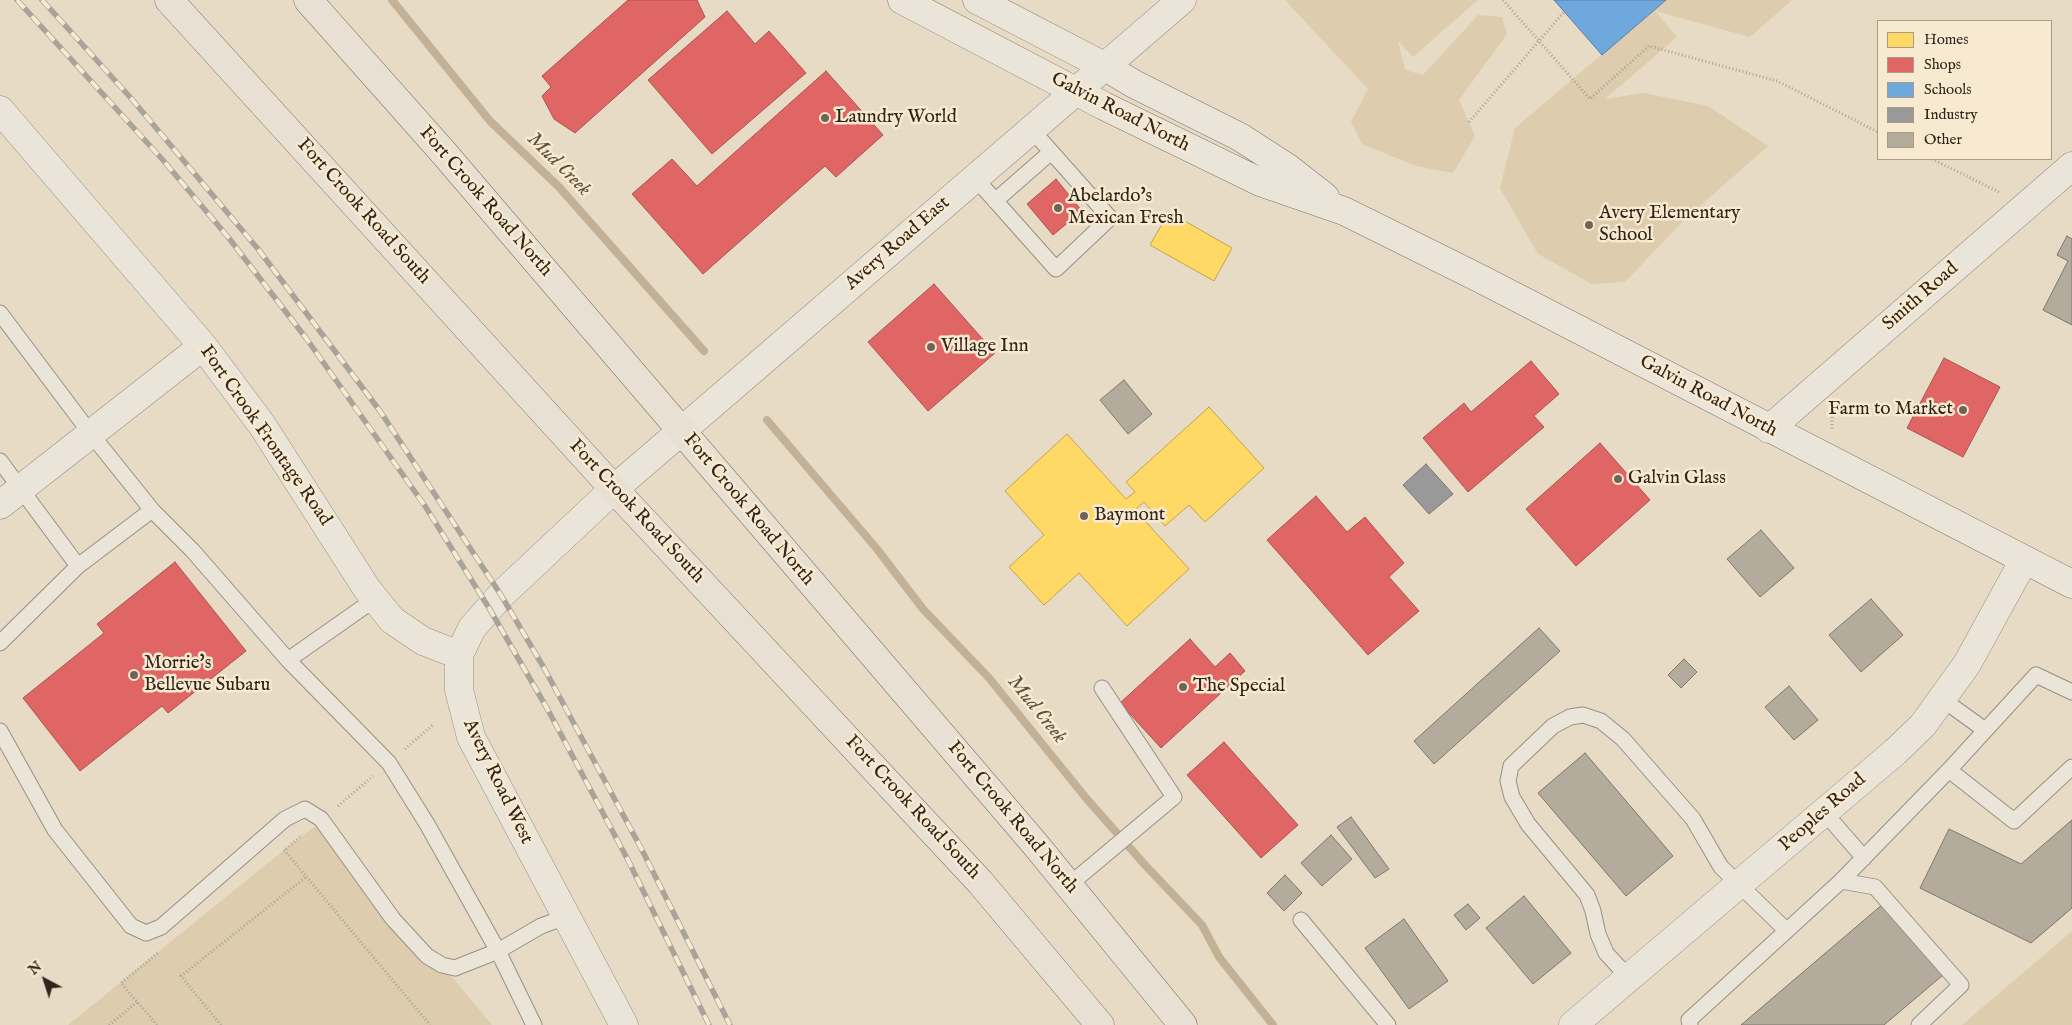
<!DOCTYPE html>
<style>
body{margin:0}
#map{position:relative;width:2072px;height:1025px;overflow:hidden;background:#e7dbc5;font-family:"IM FELL English",serif}
canvas{display:block}
.legend{position:absolute;left:1877px;top:20px;width:175px;height:140px;box-sizing:border-box;background:#f8ead0;border:1px solid #a89b88;margin:0;padding:6px 9px;list-style:none;font-size:15px;color:#31241b}
.legend li{display:flex;align-items:center;gap:10px;height:25px}
.legend b{width:25px;border:1px solid #a89b88}
.north{position:absolute;left:20px;top:955px;width:50px;height:50px;-webkit-text-stroke:4px #f8ead0;paint-order:stroke;rotate:320deg;font-size:14px;font-weight:700;line-height:20px;text-align:center;color:#31241b}
.north::after{content:'';display:block;margin:auto;width:18px;height:22px;background:#31241b;clip-path:polygon(50% 0,100% 100%,50% 72%,0 100%)}
</style>
<div id="map">
<canvas width="2072" height="1025"></canvas>
<ul class="legend">
<li><b style="height:14px;background:#ffd966"></b>Homes</li>
<li><b style="height:14px;background:#e06666"></b>Shops</li>
<li><b style="height:14px;background:#6fa8dc"></b>Schools</li>
<li><b style="height:14px;background:#999"></b>Industry</li>
<li><b style="height:14px;background:#b3ab9c"></b>Other</li>
</ul>
<div class="north">N</div>
</div>
<script>
const context = document.querySelector('canvas').getContext('2d');
context.lineJoin = 'round';
function paint(path, color) {
  context.fillStyle = color;
  context.fill(path, 'evenodd');
}
function shape(rows) {
  const path = new Path2D();
  for (const r of rows) {
    path.moveTo(r[0], r[1]);
    for (let i = 2; i < r.length; i += 2) path.lineTo(r[i], r[i + 1]);
  }
  return path;
}
function trace(path, color, width, dash) {
  context.strokeStyle = color;
  context.lineWidth = width;
  context.lineCap = dash ? 'butt' : 'round';
  context.setLineDash(dash || []);
  context.stroke(path);
}
function drawText(font, color, halo, rows, align = 'center') {
  context.font = font + ' "IM FELL English",serif';
  context.lineWidth = 5;
  context.setLineDash([]);
  context.textBaseline = 'middle';
  context.strokeStyle = halo;
  context.fillStyle = color;
  for (const [text, x, y, turn = 0] of rows) {
    context.save();
    context.translate(x, y);
    context.rotate((+turn || 0) * Math.PI / 180);
    context.textAlign = isNaN(turn) ? turn : align;
    if (halo) context.strokeText(text, 0, 0);
    context.fillText(text, 0, 0);
    context.restore();
  }
}
const green = shape([
 [1285,0,1478,0,1413,57,1398,41,1405,70,1423,75,1478,15,1502,17,1507,34,1459,100,1475,136,1453,173,1416,166,1362,144,1351,122,1368,89],
 [1666,0,1792,0,1750,37,1655,11,1677,37,1605,99,1643,93,1708,106,1768,146,1684,220,1625,282,1592,284,1538,254,1500,188,1515,128],
 [322,821,492,1025,68,1025,284,850],
 [2072,931,2072,1025,1962,1025]
]);
const homes = shape([
 [1169,212,1232,248,1214,281,1150,245,1169,212],
 [1209,407,1264,468,1205,522,1189,505,1165,526,1144,502,1135,510,1189,569,1127,626,1079,573,1044,605,1009,567,1044,535,1005,491,1067,434,1126,499,1135,492,1126,482,1209,407]
]);
const shops = shape([
 [628,0,697,0,705,17,575,133,554,119,542,96,551,87,542,76,628,0],
 [727,11,755,44,769,31,806,73,712,154,648,80,727,11],
 [826,71,883,135,836,177,825,166,703,274,632,194,672,159,697,186,826,71],
 [1056,179,1082,211,1053,235,1027,204,1056,179],
 [934,284,995,353,928,411,868,342,934,284],
 [1944,358,2000,387,1963,457,1907,428,1944,358],
 [1531,361,1559,394,1534,416,1544,427,1468,492,1423,438,1464,403,1471,412,1531,361],
 [1600,443,1650,500,1576,566,1526,509,1600,443],
 [1316,496,1347,532,1365,517,1404,563,1389,577,1419,611,1368,655,1267,540,1316,496],
 [175,562,246,651,168,713,162,706,80,771,23,698,104,633,97,624,175,562],
 [1190,639,1215,667,1230,653,1245,671,1161,748,1120,703,1190,639],
 [1224,742,1298,825,1261,858,1187,775,1224,742]
]);
const schools = shape([
 [1554,0,1666,0,1602,55,1554,0]
]);
const industry = shape([
 [1426,464,1453,494,1429,514,1403,485,1426,464]
]);
const stream = shape([
 [392,0,490,121,559,187,704,351],
 [767,420,877,549,923,609,989,678,1086,798,1145,865,1202,925,1219,957,1273,1025]
]);
const building = shape([
 [2067,236,2072,239,2072,325,2043,310,2068,261,2057,255,2067,236],
 [1124,380,1152,414,1128,434,1100,400,1124,380],
 [1761,530,1794,568,1760,597,1727,559,1761,530],
 [1871,599,1903,635,1861,672,1829,635,1871,599],
 [1539,628,1560,651,1434,764,1414,741,1539,628],
 [1684,659,1697,672,1681,688,1668,675,1684,659],
 [1789,686,1818,720,1794,740,1765,707,1789,686],
 [1585,753,1673,856,1626,896,1538,793,1585,753],
 [1351,817,1389,869,1375,878,1337,827,1351,817],
 [2072,820,2072,908,2031,943,1920,888,1949,829,2021,864,2072,820],
 [1331,835,1352,859,1322,886,1301,863,1331,835],
 [1285,875,1302,893,1284,911,1267,893,1285,875],
 [1524,896,1571,953,1533,984,1486,928,1524,896],
 [1468,904,1480,918,1466,930,1454,915,1468,904],
 [1883,904,1943,975,1884,1025,1741,1025,1883,904],
 [1404,919,1448,981,1409,1009,1365,948,1404,919]
]);
const path = shape([
 [1503,0,1590,99,1649,46,1777,81,1878,132],
 [1469,122,1564,12],
 [1932,159,2001,193],
 [1832,410,1832,429],
 [405,749,434,724],
 [338,806,373,776],
 [286,849,302,835],
 [284,850,430,1025],
 [109,1025,137,1002],
 [157,1025,121,983,159,952],
 [221,1025,181,976,306,877]
]);
const service = shape([
 [975,178,1056,269,1110,218,1031,129],
 [995,201,1051,152],
 [0,313,91,434,152,510],
 [0,461,78,566,152,510,192,550,288,660,389,763,427,824,498,951,541,926,566,917],
 [0,643,78,566],
 [288,660,375,599],
 [1942,699,1985,730],
 [0,731,55,830,131,926,146,933,161,927,285,819,305,809,321,819,393,919,427,956,442,965,455,968,498,951,534,1025],
 [1949,770,2014,821,2072,767],
 [1824,812,1864,858],
 [1841,881,1875,887,1961,985,1919,1025],
 [1069,885,1174,797,1102,688],
 [1301,920,1388,1025],
 [1629,978,1606,953,1598,934,1593,911,1587,895,1528,824,1512,797,1508,781,1511,766,1553,726,1570,717,1583,715,1601,721,1623,739,1693,819,1721,867,1786,930],
 [1690,1025,1689,1020,1841,881,1949,770,2036,675,2072,692]
]);
const minor = shape([
 [0,110,203,346,262,425,367,589,392,620,423,641,459,655],
 [1769,429,2072,166],
 [0,505,203,346],
 [1573,1025,1895,752,1923,725,1967,664,2024,560]
]);
const tertiary = shape([
 [624,1025,471,737,459,690,459,655,472,628,501,595,614,489,1182,0]
]);
const secondary = shape([
 [902,0,1104,106,1260,182,1344,211,1479,278,2072,584],
 [977,0,1104,66,1134,84,1240,137,1288,168,1325,197]
]);
const primary = shape([
 [169,0,614,489,980,882,1100,1025],
 [308,0,443,152,1035,844,1183,1025]
]);
const rail = shape([
 [17,0,162,159,228,237,306,338,425,506,489,608,548,710,629,862,709,1025],
 [42,0,130,97,258,249,380,411,501,595,544,668,641,848,730,1025]
]);
const markers = [
 [825,118,5,"#716456"],
 [1058,208,5,"#716456"],
 [1589,225,5,"#716456"],
 [931,347,5,"#716456"],
 [1963,410,5,"#716456"],
 [1618,479,5,"#716456"],
 [1084,516,5,"#716456"],
 [134,675,5,"#716456"],
 [1183,687,5,"#716456"]
];
const streetNames = [
 ["Galvin Road North",1120,113,27],
 ["Fort Crook Road North",485,202,49],
 ["Fort Crook Road South",363,212,48],
 ["Avery Road East",898,244,-41],
 ["Smith Road",1921,297,-41],
 ["Galvin Road North",1708,397,28],
 ["Fort Crook Frontage Road",265,436,55],
 ["Fort Crook Road North",748,510,50],
 ["Fort Crook Road South",636,512,47],
 ["Avery Road West",497,782,64],
 ["Fort Crook Road South",912,808,47],
 ["Peoples Road",1823,813,-41],
 ["Fort Crook Road North",1012,818,50]
];
const poiNames = [
 ["Laundry World",835,118],
 ["Abelardo's",1068,197],
 ["Mexican Fresh",1068,219],
 ["Avery Elementary",1599,214],
 ["School",1599,236],
 ["Village Inn",941,347],
 ["Farm to Market",1953,410,"right"],
 ["Galvin Glass",1628,479],
 ["Baymont",1094,516],
 ["Morrie's",144,664],
 ["Bellevue Subaru",144,686],
 ["The Special",1193,687]
];
const waterNames = [
 ["Mud Creek",558,165,45],
 ["Mud Creek",1036,710,51]
];
paint(green, '#ddccae');
paint(homes, '#ffd966');
trace(homes, '#c1a350', 1);
paint(shops, '#e06666');
trace(shops, '#ac5250', 1);
paint(schools, '#6fa8dc');
trace(schools, '#5c80a2', 1);
paint(industry, '#999');
trace(industry, '#7a7673', 1);
trace(stream, '#c2b196', 8);
paint(building, '#b3ab9c');
trace(building, '#7f776b', 1);
trace(service, '#989082', 17);
trace(minor, '#989082', 29);
trace(tertiary, '#989082', 29);
trace(secondary, '#7f776b', 29);
trace(primary, '#7f776b', 29);
trace(path, '#a9a39a', 3, [1, 2.5]);
trace(service, '#eae4d9', 15);
trace(minor, '#eae4d9', 28);
trace(tertiary, '#eae4d9', 28);
trace(secondary, '#eae4d9', 28);
trace(primary, '#e7e0d3', 28);
trace(rail, '#a9a39a', 5.5);
trace(rail, '#f8ead0', 4, [11]);
for (const [x, y, r, color] of markers) {
  const dot = new Path2D();
  dot.arc(x, y, r, 0, 2 * Math.PI);
  context.fillStyle = color;
  context.fill(dot);
  trace(dot, '#f8ead0', 2);
}
drawText('19px', '#31241b', '#f8ead0', streetNames);
drawText('19px', '#31241b', '#f8ead0', poiNames, 'left');
drawText('italic 20px', '#5e4f3f', '#f8ead0', waterNames);
</script>
